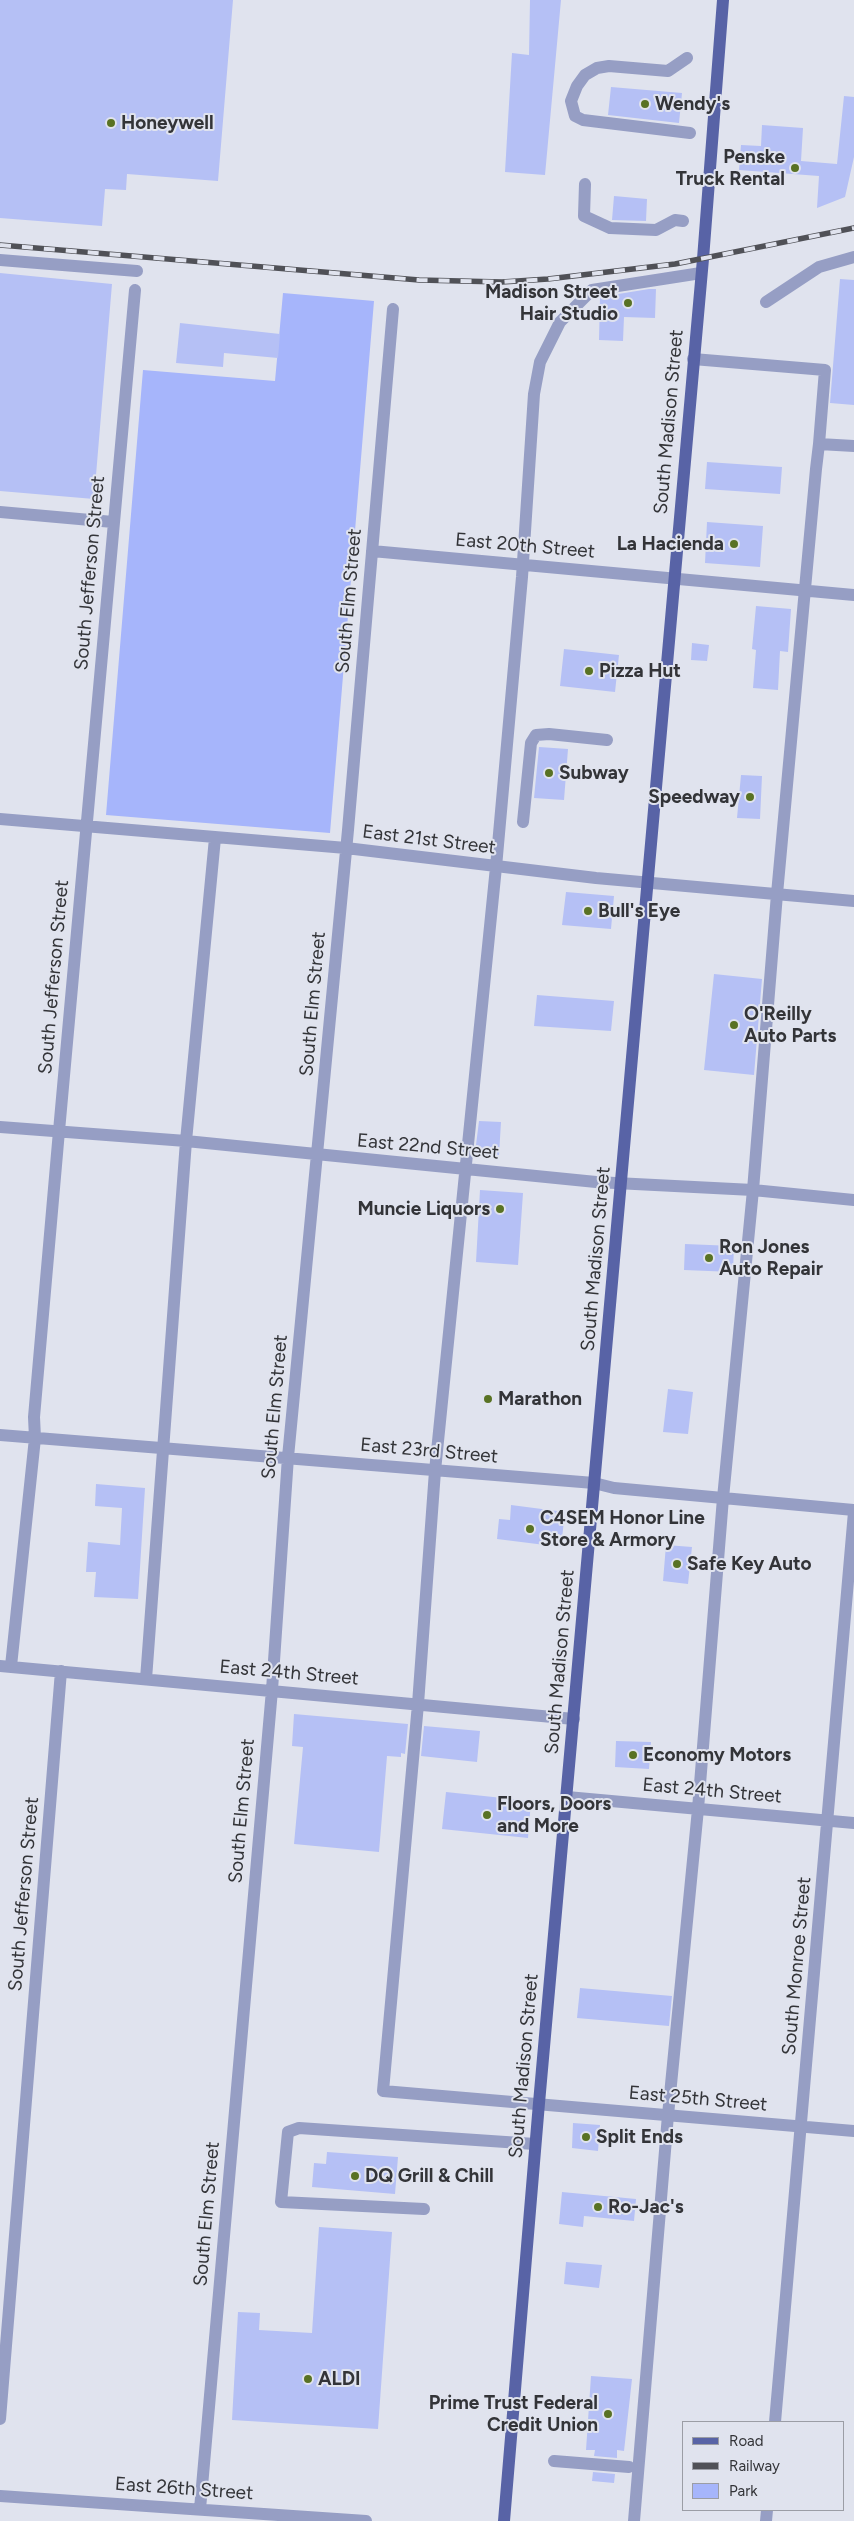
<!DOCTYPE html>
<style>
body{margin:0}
#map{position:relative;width:854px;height:2521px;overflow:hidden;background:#e0e3ee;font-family:Figtree,sans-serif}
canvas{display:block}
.legend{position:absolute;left:682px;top:2421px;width:162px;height:90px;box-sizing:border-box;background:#e0e3ee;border:1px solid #9b9da5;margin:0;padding:6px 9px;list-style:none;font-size:15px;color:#333438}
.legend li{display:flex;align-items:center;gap:10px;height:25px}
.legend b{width:25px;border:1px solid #9b9da5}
</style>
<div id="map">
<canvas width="854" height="2521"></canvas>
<ul class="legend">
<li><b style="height:6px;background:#5863a6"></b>Road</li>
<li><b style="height:6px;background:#505157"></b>Railway</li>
<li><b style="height:14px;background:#a6b5fb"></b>Park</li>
</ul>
</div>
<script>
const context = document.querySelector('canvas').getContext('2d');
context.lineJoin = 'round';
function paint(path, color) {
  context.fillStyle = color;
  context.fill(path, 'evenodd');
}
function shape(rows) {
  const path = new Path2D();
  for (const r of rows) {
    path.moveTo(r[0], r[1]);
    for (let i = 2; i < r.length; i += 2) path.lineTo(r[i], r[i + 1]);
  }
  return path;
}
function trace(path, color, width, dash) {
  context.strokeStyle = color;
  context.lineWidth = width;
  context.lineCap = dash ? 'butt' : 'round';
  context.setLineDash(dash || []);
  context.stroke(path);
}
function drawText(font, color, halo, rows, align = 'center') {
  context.font = font + ' Figtree,sans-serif';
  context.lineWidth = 4;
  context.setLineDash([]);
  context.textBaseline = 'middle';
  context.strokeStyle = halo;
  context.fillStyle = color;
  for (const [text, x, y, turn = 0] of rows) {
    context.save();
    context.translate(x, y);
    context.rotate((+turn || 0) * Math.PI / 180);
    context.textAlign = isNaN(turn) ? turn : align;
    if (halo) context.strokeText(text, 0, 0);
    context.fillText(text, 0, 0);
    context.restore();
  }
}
const green = shape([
 [283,293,374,301,330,833,106,815,143,370,275,381]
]);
const building = shape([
 [0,0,233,0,218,181,127,174,126,190,105,189,102,226,0,218],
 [530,0,561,0,545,175,505,172,512,53,529,55],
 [611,87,682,93,679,123,608,115],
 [844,96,854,97,854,157,845,197,817,208,819,176,739,170,741,145,761,146,762,125,803,128,801,161,837,164],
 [614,196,647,199,646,221,612,220],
 [0,273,112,284,94,499,0,491],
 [840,279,854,280,854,405,830,403],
 [649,289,656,289,655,318,624,317,623,341,599,340,600,297],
 [180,323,280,334,278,358,224,353,223,367,176,363],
 [707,462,782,467,780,494,705,489],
 [707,522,763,526,760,567,705,563],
 [756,606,791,609,788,652,780,651,778,690,753,688,756,650,752,649],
 [692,643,709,645,707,661,691,660],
 [564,649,619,655,615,692,560,686],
 [539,747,568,749,564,800,534,798],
 [741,775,762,776,760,819,737,818],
 [566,892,614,896,611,929,562,925],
 [714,974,762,979,754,1075,704,1070],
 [537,995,614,1001,611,1031,534,1026],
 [479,1121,501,1122,499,1155,475,1153],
 [480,1190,523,1193,518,1265,476,1262],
 [685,1244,734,1246,733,1272,684,1270],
 [668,1389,693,1392,688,1434,663,1432],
 [96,1484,145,1488,138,1599,94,1597,96,1572,86,1572,88,1542,120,1545,122,1508,95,1506],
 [511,1505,565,1512,561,1547,497,1539,499,1519,510,1520],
 [666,1545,692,1547,688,1584,663,1581],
 [294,1714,408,1724,405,1754,401,1753,401,1757,387,1756,379,1852,294,1844,303,1747,292,1746],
 [424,1726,480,1731,477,1762,421,1756],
 [616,1741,651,1742,649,1769,615,1767],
 [446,1792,531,1801,528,1838,442,1829],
 [580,1988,672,1996,669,2026,577,2018],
 [573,2123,600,2125,598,2151,572,2148],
 [327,2152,398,2157,395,2194,312,2187,314,2163,326,2164],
 [562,2192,636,2199,634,2221,584,2216,583,2227,559,2224],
 [319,2227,392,2232,378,2429,232,2420,238,2312,260,2313,259,2330,312,2333],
 [566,2262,602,2265,599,2288,564,2284],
 [591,2376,632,2379,624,2451,617,2450,617,2458,594,2456,595,2450,586,2450],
 [593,2472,615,2474,614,2483,592,2481]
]);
const minor = shape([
 [687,58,668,71,609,66,597,68,585,75,577,86,571,101,575,116,583,120,690,133],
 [585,184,584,216,610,228,656,230,675,220,683,221],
 [0,260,137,271],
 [701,273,592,290,560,322,540,362,534,394,522,577,496,867,435,1471,418,1704,383,2091,854,2131],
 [766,302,819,267,854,257],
 [693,359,825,370,819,444],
 [0,512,113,522],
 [372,551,854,595],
 [0,819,346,848,596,878,854,901],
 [523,822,531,743,536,735,549,734,607,740],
 [0,1127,186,1141,596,1182,753,1190,854,1200],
 [0,1435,594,1483,614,1488,854,1510],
 [0,1666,574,1719],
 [11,1666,35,1438,34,1417,59,1131,135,290],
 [146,1679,186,1141,215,838],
 [567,1797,854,1823],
 [424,2209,281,2202,288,2132,299,2128,535,2144],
 [0,2419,61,1671],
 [775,2422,854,1512],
 [554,2461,629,2467],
 [0,2496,366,2521],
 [200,2509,272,1690,288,1457,348,830,393,309],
 [634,2521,668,2115,698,1809,723,1498,753,1190,777,894,816,469,819,444,854,446],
 [766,2521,767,2510]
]);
const major = shape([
 [504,2521,539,2103,703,259,723,0]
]);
const rail = shape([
 [0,245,419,280,502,282,548,279,675,264,854,228]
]);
const markers = [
 [645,104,5,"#597224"],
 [111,123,5,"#597224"],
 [795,168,5,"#597224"],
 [628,303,5,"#597224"],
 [734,544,5,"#597224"],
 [589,671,5,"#597224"],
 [549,773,5,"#597224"],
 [750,797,5,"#597224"],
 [588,911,5,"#597224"],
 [734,1025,5,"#597224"],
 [500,1209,5,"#597224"],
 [709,1258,5,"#597224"],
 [488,1399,5,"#597224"],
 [530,1529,5,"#597224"],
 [677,1564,5,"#597224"],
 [633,1755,5,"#597224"],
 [487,1815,5,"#597224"],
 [586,2137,5,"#597224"],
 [355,2176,5,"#597224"],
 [598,2207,5,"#597224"],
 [308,2379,5,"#597224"],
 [608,2414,5,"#597224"]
];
const poiNames = [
 ["Wendy's",655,104],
 ["Honeywell",121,123],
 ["Penske",785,157,"right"],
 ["Truck Rental",785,179,"right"],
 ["Madison Street",618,292,"right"],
 ["Hair Studio",618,314,"right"],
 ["La Hacienda",724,544,"right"],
 ["Pizza Hut",599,671],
 ["Subway",559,773],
 ["Speedway",740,797,"right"],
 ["Bull's Eye",598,911],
 ["O'Reilly",744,1014],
 ["Auto Parts",744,1036],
 ["Muncie Liquors",490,1209,"right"],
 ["Ron Jones",719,1247],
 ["Auto Repair",719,1269],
 ["Marathon",498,1399],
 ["C4SEM Honor Line",540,1518],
 ["Store & Armory",540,1540],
 ["Safe Key Auto",687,1564],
 ["Economy Motors",643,1755],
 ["Floors, Doors",497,1804],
 ["and More",497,1826],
 ["Split Ends",596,2137],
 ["DQ Grill & Chill",365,2176],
 ["Ro-Jac's",608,2207],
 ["ALDI",318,2379],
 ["Prime Trust Federal",598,2403,"right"],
 ["Credit Union",598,2425,"right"]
];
const streetNames = [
 ["South Madison Street",669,422,-85],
 ["East 20th Street",525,546,5],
 ["South Jefferson Street",90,573,-85],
 ["South Elm Street",349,601,-85],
 ["East 21st Street",429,840,7],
 ["South Jefferson Street",54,977,-85],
 ["South Elm Street",313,1004,-85],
 ["East 22nd Street",428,1147,5],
 ["South Madison Street",596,1259,-85],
 ["South Elm Street",275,1407,-85],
 ["East 23rd Street",429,1451,5],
 ["South Madison Street",560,1662,-85],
 ["East 24th Street",289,1673,5],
 ["East 24th Street",712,1791,5],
 ["South Elm Street",242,1811,-85],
 ["South Jefferson Street",24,1894,-85],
 ["South Monroe Street",797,1966,-85],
 ["South Madison Street",524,2066,-85],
 ["East 25th Street",698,2099,5],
 ["South Elm Street",207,2214,-85],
 ["East 26th Street",184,2489,4]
];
paint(green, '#a6b5fb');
paint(building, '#b5c0f5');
trace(minor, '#969ec4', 12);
trace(major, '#5863a6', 12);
trace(rail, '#505157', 5.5);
trace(rail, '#e0e3ee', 4, [11]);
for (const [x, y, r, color] of markers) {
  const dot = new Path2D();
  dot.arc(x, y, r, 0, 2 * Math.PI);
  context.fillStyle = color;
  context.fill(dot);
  trace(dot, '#e0e3ee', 2);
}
drawText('bold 19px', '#333438', '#e0e3ee', poiNames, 'left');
drawText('19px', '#333438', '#e0e3ee', streetNames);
</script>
